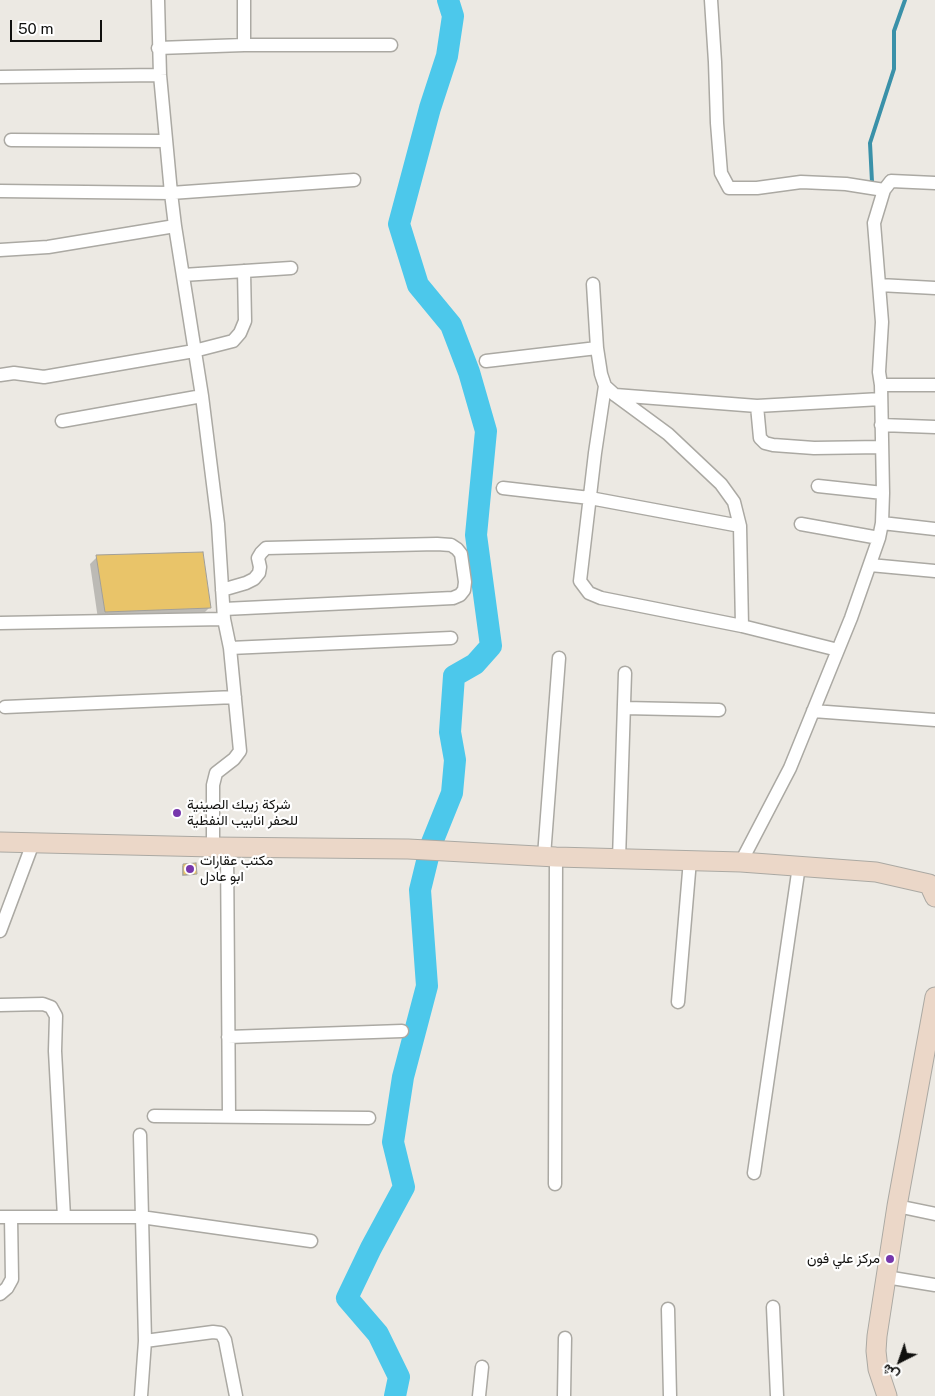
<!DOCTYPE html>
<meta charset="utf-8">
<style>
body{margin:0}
#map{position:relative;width:935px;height:1396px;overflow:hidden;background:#ece9e3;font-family:"Public Sans",Vazirmatn,sans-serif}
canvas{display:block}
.north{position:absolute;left:875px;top:1336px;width:50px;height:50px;-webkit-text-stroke:4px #fff;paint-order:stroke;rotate:221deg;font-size:14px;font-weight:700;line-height:20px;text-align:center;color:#10100e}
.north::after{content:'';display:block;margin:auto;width:18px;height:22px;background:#10100e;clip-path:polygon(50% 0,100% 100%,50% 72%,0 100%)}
.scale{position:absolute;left:10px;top:20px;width:92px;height:22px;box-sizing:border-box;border:2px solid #10100e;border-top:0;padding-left:6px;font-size:15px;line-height:18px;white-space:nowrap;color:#10100e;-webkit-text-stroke:4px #fff;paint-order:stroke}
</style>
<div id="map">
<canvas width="935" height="1396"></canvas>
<div class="north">ش</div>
<div class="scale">50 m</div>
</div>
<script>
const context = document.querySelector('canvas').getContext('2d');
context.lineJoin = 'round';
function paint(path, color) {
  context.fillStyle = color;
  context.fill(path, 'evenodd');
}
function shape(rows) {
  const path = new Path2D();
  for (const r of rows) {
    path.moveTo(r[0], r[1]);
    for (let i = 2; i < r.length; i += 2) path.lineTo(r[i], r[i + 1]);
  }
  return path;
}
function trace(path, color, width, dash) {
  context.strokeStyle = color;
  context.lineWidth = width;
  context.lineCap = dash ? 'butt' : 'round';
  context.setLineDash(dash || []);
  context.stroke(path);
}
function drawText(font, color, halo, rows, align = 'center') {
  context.font = font + ' "Public Sans",Vazirmatn,sans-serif';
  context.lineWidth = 4.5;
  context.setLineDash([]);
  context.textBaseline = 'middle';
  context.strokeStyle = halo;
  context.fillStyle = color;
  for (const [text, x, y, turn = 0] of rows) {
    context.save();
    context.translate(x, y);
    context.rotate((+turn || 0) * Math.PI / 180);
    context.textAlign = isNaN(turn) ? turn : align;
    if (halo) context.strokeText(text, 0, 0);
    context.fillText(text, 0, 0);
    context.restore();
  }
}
const shadow = shape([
 [97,557,210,607,203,614,98,619,90,564],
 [184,865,196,874,194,875,182,876,182,866]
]);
const stream = shape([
 [872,182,870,143,894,69,894,31,905,0]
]);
const river = shape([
 [395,1396,399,1377,378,1334,347,1298,371,1248,404,1187,393,1142,403,1077,427,986,420,890,431,845,452,793,455,760,450,732,454,676,475,664,491,646,476,535,486,431,469,372,451,325,418,285,399,224,430,108,447,56,453,16,448,0]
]);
const building = shape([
 [203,552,211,608,105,612,96,555,203,552],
 [196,863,197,874,183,875,183,864,196,863]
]);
const minor = shape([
 [158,0,160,75,171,193,175,226,202,396,218,524,224,619,230,648,240,751,234,759,216,773,213,785,213,847],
 [711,0,715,62,717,123,721,173,729,188,757,188,801,182,846,184,884,190],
 [244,45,244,0],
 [158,48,244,45,391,45],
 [0,77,160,75],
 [11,140,166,141],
 [0,191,171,193,354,180],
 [0,250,48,247,175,226],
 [183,275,291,268],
 [593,284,597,348,601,374,605,386,615,395,668,434,721,484,734,502,740,526,742,626],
 [879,285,935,288],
 [486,361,597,348],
 [0,375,14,373,44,377,194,351,233,341,240,333,245,321,244,271],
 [881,385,935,385],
 [605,386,595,453,580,581,589,593,601,598,742,626,838,650],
 [615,395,757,406,881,399],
 [757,406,760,438,765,443,773,445,814,448,882,447],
 [62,421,202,396],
 [881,425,935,427],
 [818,486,883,493],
 [503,488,590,498,740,526],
 [882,523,935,529],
 [801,524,879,538],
 [870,565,935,571],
 [222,590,246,583,254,579,259,573,260,567,258,558,261,553,266,548,437,544,451,545,457,549,461,554,465,582,464,590,460,595,453,598,224,609],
 [0,623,224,619],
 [230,648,451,638],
 [5,707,235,697],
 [624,708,719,710],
 [813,711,935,720],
 [227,847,229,1116],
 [544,856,559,658],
 [619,859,625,673],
 [741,862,790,768,851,618,879,538,882,523,883,493,881,385,879,372,882,322,874,223,884,190,891,181,935,183],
 [0,931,33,843],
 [678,1002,690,860],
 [0,1005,43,1004,51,1007,56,1016,55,1051,64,1217],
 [228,1037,402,1031],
 [154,1116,369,1118],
 [140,1135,145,1341,141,1396],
 [754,1173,799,866],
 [555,1184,556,857],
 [897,1206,935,1214],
 [0,1217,141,1217,311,1241],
 [886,1277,935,1285],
 [0,1294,7,1288,12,1279,11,1217],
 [773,1307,777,1396],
 [668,1309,670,1396],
 [145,1341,213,1332,221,1333,225,1340,236,1396],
 [479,1396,482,1367],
 [564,1396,565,1338]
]);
const secondary = shape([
 [0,842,213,847,408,849,556,857,741,862,876,872,929,884,935,897],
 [887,1396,878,1369,876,1351,877,1336,897,1206,935,997]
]);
const markers = [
 [177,813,5,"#7737ac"],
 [190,869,5,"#7737ac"],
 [890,1259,5,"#7737ac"]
];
const poiNames = [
 ["شركة زيبك الصينية",187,805],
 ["للحفر انابيب النفطية",187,821],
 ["مكتب عقارات",200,861],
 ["ابو عادل",200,877],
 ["مركز علي فون",880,1259,"right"]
];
paint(shadow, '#0003');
trace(stream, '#3a91a9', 4);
trace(river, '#4cc8eb', 22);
paint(building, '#e9c469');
trace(building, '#a19f99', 1);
trace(minor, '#aba9a3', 15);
trace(secondary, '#aba9a3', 21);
trace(minor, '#fff', 12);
trace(secondary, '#ebd7c8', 19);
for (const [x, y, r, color] of markers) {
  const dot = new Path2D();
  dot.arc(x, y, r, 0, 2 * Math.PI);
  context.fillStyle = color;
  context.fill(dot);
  trace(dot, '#fff', 2);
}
drawText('14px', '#10100e', '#fff', poiNames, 'left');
</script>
